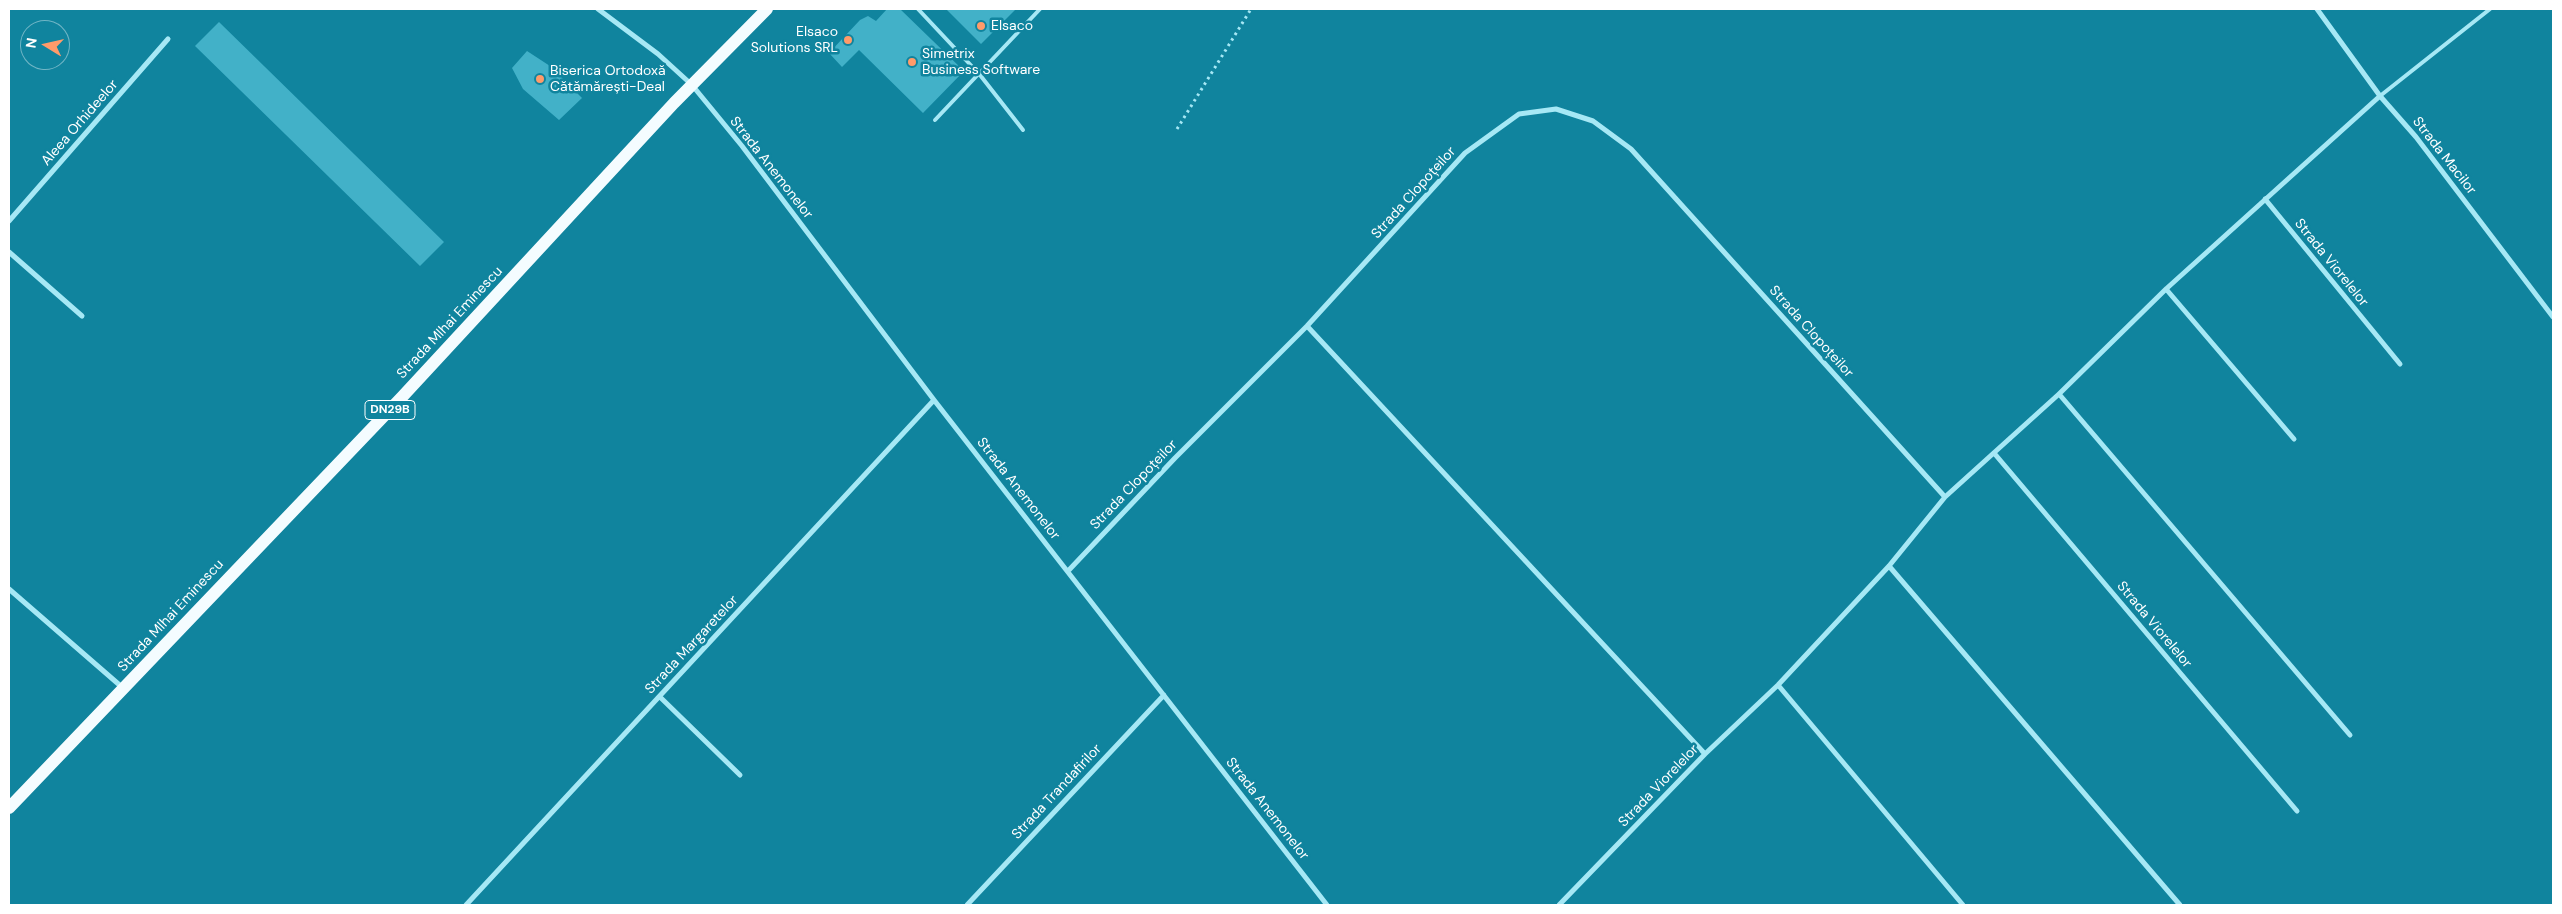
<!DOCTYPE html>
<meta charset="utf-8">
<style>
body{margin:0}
#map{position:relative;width:2562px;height:914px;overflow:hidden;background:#10849e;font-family:"DM Sans",sans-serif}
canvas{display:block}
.frame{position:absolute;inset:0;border:10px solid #fff;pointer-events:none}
.north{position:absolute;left:20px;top:20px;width:50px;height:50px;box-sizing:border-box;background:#10849e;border:1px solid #70b5c5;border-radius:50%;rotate:279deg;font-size:14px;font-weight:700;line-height:20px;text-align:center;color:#fff}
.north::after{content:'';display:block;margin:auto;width:18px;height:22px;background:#ff9b6a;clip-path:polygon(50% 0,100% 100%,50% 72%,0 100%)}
</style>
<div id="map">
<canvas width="2562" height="914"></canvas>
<div class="frame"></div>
<div class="north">N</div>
</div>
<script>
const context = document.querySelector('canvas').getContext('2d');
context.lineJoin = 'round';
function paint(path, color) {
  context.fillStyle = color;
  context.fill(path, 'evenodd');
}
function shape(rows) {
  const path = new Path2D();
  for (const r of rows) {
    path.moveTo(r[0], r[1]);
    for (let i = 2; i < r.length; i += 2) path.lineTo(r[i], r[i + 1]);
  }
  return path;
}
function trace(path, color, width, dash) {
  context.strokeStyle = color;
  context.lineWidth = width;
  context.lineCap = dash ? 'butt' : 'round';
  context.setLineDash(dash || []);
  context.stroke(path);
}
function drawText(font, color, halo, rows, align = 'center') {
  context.font = font + ' "DM Sans",sans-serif';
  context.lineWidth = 5;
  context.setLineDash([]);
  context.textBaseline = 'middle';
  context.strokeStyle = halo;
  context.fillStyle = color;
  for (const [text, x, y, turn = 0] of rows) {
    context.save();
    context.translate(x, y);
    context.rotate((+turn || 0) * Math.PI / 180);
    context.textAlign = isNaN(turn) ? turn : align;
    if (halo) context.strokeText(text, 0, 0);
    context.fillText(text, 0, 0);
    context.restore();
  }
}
const building = shape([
 [887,9,900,9,964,71,923,113,859,50,842,67,829,53,860,20,868,16,876,21],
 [946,9,1016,9,981,44],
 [219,22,444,242,420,266,195,46],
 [527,51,550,66,582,98,559,120,523,89,512,68]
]);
const path = shape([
 [1177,129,1251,9]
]);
const lane = shape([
 [918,9,980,75,1023,130],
 [2380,96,2490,9],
 [935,120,1040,9]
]);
const street = shape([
 [598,9,658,54,692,85,742,146,934,400,1327,905],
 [2317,9,2380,96,2416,137,2553,317],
 [2265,199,2400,364],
 [9,221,168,39],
 [9,252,82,316],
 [2166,289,2294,439],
 [1307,326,1705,754],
 [2059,394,2350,735],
 [1994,453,2297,811],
 [1889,566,2180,905],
 [1069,570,1175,458,1307,326,1465,153,1519,114,1556,109,1593,121,1631,149,1945,497],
 [9,589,123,688],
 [1778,685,1963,905],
 [660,697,740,775],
 [466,905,934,400],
 [967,905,1164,695],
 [1559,905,1705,754,1778,685,1889,566,1945,497,2059,394,2166,289,2380,96]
]);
const primary = shape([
 [9,808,402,397,674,103,767,9]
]);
const markers = [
 [981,26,5,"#ff9b6a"],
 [848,40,5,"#ff9b6a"],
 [912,62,5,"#ff9b6a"],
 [540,79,5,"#ff9b6a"]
];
const shields = [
 [390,410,50]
];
const shieldNames = [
 ["DN29B",390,410]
];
const poiNames = [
 ["Elsaco",991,26],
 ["Elsaco",838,32,"right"],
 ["Solutions SRL",838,48,"right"],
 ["Simetrix",922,54],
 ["Business Software",922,70],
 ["Biserica Ortodoxă",550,71],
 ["Cătămărești-Deal",550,87]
];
const streetNames = [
 ["Aleea Orhideelor",80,123,-49],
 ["Strada Macilor",2444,156,52],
 ["Strada Anemonelor",771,168,52],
 ["Strada Clopoțeilor",1414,193,-48],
 ["Strada Viorelelor",2331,263,51],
 ["Strada MIhai Eminescu",450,323,-47],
 ["Strada Clopoțeilor",1811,332,48],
 ["Strada Clopoțeilor",1134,485,-46],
 ["Strada Anemonelor",1018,489,52],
 ["Strada MIhai Eminescu",171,616,-47],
 ["Strada Viorelelor",2154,625,50],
 ["Strada Margaretelor",692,645,-47],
 ["Strada Viorelelor",1659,786,-46],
 ["Strada Trandafirilor",1057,792,-47],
 ["Strada Anemonelor",1267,809,52]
];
paint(building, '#42b1c8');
trace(path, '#a6e8f5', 3, [2.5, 4]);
trace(lane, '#a6e8f5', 4);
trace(street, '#a6e8f5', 5);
trace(primary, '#f4fcff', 12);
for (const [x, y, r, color] of markers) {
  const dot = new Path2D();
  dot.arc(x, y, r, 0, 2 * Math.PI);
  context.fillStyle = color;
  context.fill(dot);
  trace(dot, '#10849e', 2);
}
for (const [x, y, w] of shields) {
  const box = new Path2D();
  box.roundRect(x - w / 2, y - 9.5, w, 19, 4);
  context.fillStyle = '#10849e';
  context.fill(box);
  trace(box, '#fff', 1);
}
drawText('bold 12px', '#fff', null, shieldNames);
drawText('14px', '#fff', '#10849e', poiNames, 'left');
drawText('14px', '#fff', '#10849e', streetNames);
</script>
